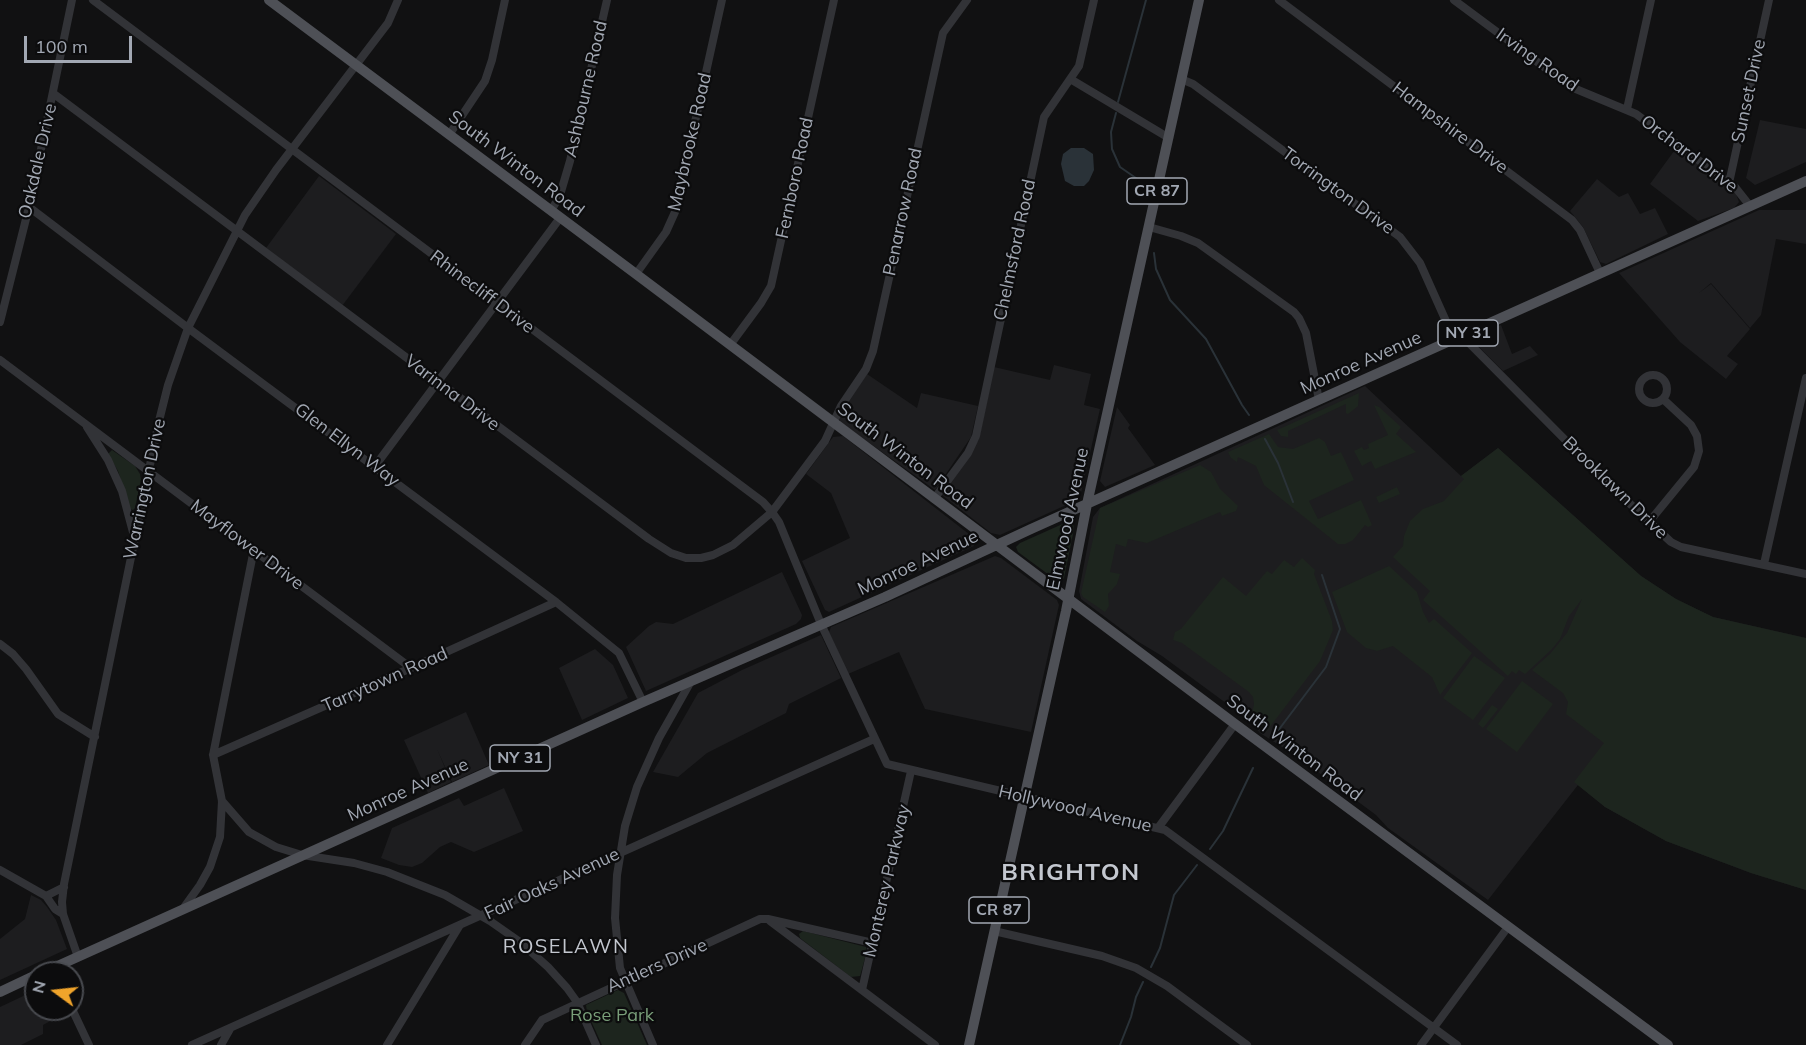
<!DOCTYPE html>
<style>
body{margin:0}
#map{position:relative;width:1806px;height:1045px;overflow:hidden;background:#111112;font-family:Mulish,sans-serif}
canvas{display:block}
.north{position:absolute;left:24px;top:961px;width:60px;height:60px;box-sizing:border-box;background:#0c0c0d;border:2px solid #484a4f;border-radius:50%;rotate:285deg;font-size:16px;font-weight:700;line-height:24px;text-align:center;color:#a2a8b3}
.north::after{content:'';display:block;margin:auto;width:21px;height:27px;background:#f0a42b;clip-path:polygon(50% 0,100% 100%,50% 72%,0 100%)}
.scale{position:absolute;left:24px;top:36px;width:108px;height:27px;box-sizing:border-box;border:3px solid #a2a8b3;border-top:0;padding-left:8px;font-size:18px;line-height:21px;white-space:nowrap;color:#a2a8b3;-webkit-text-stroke:4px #0c0c0d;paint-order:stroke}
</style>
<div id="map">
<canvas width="1806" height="1045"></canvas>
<div class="north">N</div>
<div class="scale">100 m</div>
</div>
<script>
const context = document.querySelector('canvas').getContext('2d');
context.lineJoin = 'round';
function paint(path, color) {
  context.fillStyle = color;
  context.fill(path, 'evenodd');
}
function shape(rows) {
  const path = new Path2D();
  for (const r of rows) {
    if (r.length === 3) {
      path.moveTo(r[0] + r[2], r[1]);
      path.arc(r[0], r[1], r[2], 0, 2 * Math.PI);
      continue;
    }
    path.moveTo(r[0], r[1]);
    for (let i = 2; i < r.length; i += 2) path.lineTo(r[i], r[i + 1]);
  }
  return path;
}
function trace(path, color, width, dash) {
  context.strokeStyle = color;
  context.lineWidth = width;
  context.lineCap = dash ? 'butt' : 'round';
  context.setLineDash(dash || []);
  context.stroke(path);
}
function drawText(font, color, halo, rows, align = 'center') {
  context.font = font + ' Mulish,sans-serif';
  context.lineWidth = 4.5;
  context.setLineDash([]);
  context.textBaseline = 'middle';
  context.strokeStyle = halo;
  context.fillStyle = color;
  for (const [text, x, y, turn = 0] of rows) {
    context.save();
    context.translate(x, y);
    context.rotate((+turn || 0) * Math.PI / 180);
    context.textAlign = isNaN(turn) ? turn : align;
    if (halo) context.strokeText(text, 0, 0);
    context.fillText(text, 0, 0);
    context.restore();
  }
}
const built = shape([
 [1760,120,1806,129,1806,162,1755,185,1746,178],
 [1677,147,1736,194,1739,202,1734,208,1698,221,1650,184],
 [319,176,396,234,342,306,266,248],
 [1597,179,1619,197,1628,193,1640,214,1655,208,1668,234,1606,264,1600,262,1583,227,1570,211],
 [1759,210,1806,210,1806,244,1776,239,1761,315,1750,328,1711,283,1699,293,1711,284,1750,329,1727,356,1738,364,1726,379,1680,342,1619,273],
 [1501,325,1512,354,1530,346,1538,355,1503,371,1475,343,1476,336],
 [1054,365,1091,374,1084,405,1100,409,1081,493,1075,501,1000,535,991,533,942,495,979,439,994,367,1050,380],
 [867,374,917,408,921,393,978,406,971,437,935,490,840,422,838,415],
 [1365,386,1461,476,1498,448,1641,576,1676,599,1713,617,1806,638,1806,890,1751,873,1666,841,1605,807,1578,785,1488,900,1388,828,1376,815,1295,755,1260,733,1249,720,1162,656,1137,641,1081,599,1079,591,1093,517,1100,508],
 [1117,407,1130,425,1128,428,1155,465,1105,487,1100,481],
 [843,436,974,538,974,546,829,612,825,610,802,561,850,538,831,493,806,474,833,437],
 [995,556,1001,558,1057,600,1059,605,1031,732,925,709,899,652,848,674,829,632,831,627],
 [782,572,802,615,801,619,796,624,646,691,626,647,649,626,656,622,673,624],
 [821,635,841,678,789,704,786,713,707,753,678,777,653,772,698,693,742,670],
 [595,649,613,665,628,698,582,720,559,668],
 [466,712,489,765,452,782,437,749,451,782,428,793,404,740],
 [504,788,523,831,474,852,451,842,440,847,422,863,412,867,399,865,381,858,392,828,459,798,464,806],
 [31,895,41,900,47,907,56,920,67,949,0,980,0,939,25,919],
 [36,990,36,1009,61,1009,63,1014,43,1025,43,1034,21,1045,0,1045,0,1007]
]);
const green = shape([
 [1359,393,1358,406,1348,414,1346,413,1346,404,1288,431,1288,437,1281,436,1277,430],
 [1374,405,1379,407,1401,427,1396,434,1416,452,1375,469,1371,461,1362,466,1354,451,1362,447,1364,450,1369,448,1368,444,1388,435],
 [1269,434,1278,447,1293,449,1319,438,1325,442,1331,456,1341,452,1354,480,1309,501,1318,519,1361,500,1372,525,1368,527,1365,525,1353,540,1345,544,1338,544,1264,485,1256,466,1238,457,1237,462,1231,458,1228,452],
 [1498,448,1641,576,1676,599,1713,617,1806,638,1806,890,1751,873,1666,841,1605,807,1574,782,1604,743,1566,714,1568,702,1563,693,1532,670,1550,654,1567,633,1582,599,1569,616,1560,639,1552,649,1525,674,1519,670,1516,674,1512,671,1508,676,1423,600,1430,591,1393,557,1403,546,1404,536,1410,521,1423,509,1444,501,1464,479,1461,476],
 [112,450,135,466,140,474,141,480,135,508,133,510,130,509,118,471,108,454],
 [1200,465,1211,472,1220,489,1238,506,1236,511,1222,516,1220,512,1147,543,1128,539,1126,547,1116,544,1110,572,1120,574,1117,584,1108,594,1109,606,1105,612,1083,597,1081,593,1100,508],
 [1397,487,1400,494,1379,503,1376,497],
 [1067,522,1073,523,1074,529,1064,578,1060,583,1018,552,1016,547,1020,543],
 [1302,558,1315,570,1314,574,1332,621,1333,630,1320,661,1266,732,1251,718,1254,704,1253,697,1249,692,1182,643,1173,640,1175,632,1181,629,1223,577,1246,596,1267,571,1272,574,1284,560,1294,567],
 [1389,566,1417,592,1423,612,1429,623,1434,619,1472,653,1440,695,1432,677,1393,646,1377,651,1366,648,1347,632,1332,592],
 [1474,656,1505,678,1473,720,1443,698],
 [1522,681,1553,704,1517,752,1486,729],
 [1492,705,1498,709,1483,728,1478,724],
 [803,931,866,947,867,951,860,976,851,977,800,938,799,934],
 [618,990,624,993,647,1045,602,1045,587,1012,586,1005]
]);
const water = shape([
 [1071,148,1084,148,1093,154,1094,170,1089,181,1084,186,1074,186,1065,181,1061,164,1063,154]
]);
const stream = shape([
 [1118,102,1146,0],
 [1116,113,1111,132,1112,149,1120,167,1146,185,1148,204],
 [1154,253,1156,269,1170,300,1206,339,1242,405,1249,415],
 [1265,439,1278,463,1293,502],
 [1277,732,1326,667,1340,629,1322,575],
 [1210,849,1223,831,1253,768],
 [1151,967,1160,948,1174,895,1197,865],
 [1120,1045,1131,1017,1136,997,1143,982]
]);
const minor = shape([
 [93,0,763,502,772,512,779,522,821,624,887,764,1165,830,1457,1045],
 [1279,0,1572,220,1580,230,1600,273],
 [1454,0,1571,87,1636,114,1735,187,1750,206],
 [1181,79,1193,84,1400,237,1420,263,1454,339],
 [1072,80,1169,138],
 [54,94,649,539,671,553,686,558,701,558,713,555,733,545,772,512,825,441,841,406,866,369,873,351,943,33,967,0],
 [1627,109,1651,0],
 [449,135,485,81,492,60,505,0],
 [1729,183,1769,0],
 [29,207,188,328,556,602,619,653,643,702],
 [551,211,560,195,570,161,607,0],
 [1149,227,1181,236,1198,243,1294,312,1299,318,1306,333,1319,400],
 [636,274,666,232,675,212,722,0],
 [0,322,29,207,72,0],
 [1462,336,1612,487,1671,542,1681,547,1806,574],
 [730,345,761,303,771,286,834,0],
 [0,360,411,668],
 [1653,389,14],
 [87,427,108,460,122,491,134,536],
 [375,466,560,218],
 [934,499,968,453,976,436,1044,117,1079,66,1094,0],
 [1649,522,1694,467,1699,451,1697,436,1691,425,1663,399],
 [1764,564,1806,378],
 [0,644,13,654,26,669,58,714,95,737],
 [213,755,411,668,556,602],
 [222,801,249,832,276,847,302,855,354,863,387,872,445,895,490,921,520,942,548,967,567,988,577,1002,596,1045],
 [1158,828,1235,724],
 [0,870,46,896,55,909,63,914],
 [46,896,64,887],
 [182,910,200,885,210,867,220,837,222,801,213,755,254,549],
 [770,921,935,1045],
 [994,931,1102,956,1136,968,1167,986,1247,1045],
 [78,957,63,914,62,902,64,884,159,421,168,385,188,328,245,215,276,170,388,23,398,0],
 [862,990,911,771],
 [72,1009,89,1045],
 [192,1045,874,739],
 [221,1045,230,1029],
 [387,1045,460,925],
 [525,1045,542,1020,760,919,768,919,873,943],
 [653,1045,620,968,615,918,617,875,625,826,637,787,659,738,690,683],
 [1421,1045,1508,927]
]);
const major = shape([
 [269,0,636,274,1235,724,1668,1045],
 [42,973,643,702,885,597,1031,529,1806,181],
 [0,992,36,975],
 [969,1045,1066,611,1087,504,1199,0]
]);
const shields = [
 [1157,191,60],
 [1468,333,60],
 [520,758,60],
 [999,910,60]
];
const shieldNames = [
 ["CR 87",1157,191],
 ["NY 31",1468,333],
 ["NY 31",520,758],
 ["CR 87",999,910]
];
const streetNames = [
 ["Irving Road",1537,60,35],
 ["Ashbourne Road",586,89,-77],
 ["Sunset Drive",1749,91,-78],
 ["Hampshire Drive",1450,128,37],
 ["Maybrooke Road",690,142,-77],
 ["Orchard Drive",1689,154,37],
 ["Oakdale Drive",38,161,-77],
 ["South Winton Road",516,164,37],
 ["Fernboro Road",795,178,-78],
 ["Torrington Drive",1338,191,36],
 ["Penarrow Road",903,212,-78],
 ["Chelmsford Road",1015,250,-78],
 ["Rhinecliff Drive",482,292,37],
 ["Monroe Avenue",1361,363,-24],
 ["Varinna Drive",452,393,37],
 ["Glen Ellyn Way",347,445,37],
 ["South Winton Road",905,456,37],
 ["Brooklawn Drive",1615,488,44],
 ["Warrington Drive",145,489,-78],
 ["Elmwood Avenue",1068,519,-78],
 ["Mayflower Drive",247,545,37],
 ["Monroe Avenue",918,563,-25],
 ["Tarrytown Road",385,680,-24],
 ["South Winton Road",1294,748,37],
 ["Monroe Avenue",408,790,-24],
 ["Hollywood Avenue",1075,809,13],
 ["Monterey Parkway",887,881,-77],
 ["Fair Oaks Avenue",552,884,-25],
 ["Antlers Drive",657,966,-24]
];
const parkNames = [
 ["Rose Park",612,1016]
];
const neighbourhoodNames = [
 ["ROSELAWN",566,947]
];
const districtNames = [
 ["BRIGHTON",1071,873]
];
paint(built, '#1d1d1f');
paint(green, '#1d251e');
paint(water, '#2a3238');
trace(stream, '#2a3238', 2);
trace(minor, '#323337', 8);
trace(major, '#4e5056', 10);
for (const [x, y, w] of shields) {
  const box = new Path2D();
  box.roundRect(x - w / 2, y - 13, w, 26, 4.5);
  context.fillStyle = '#0c0c0d';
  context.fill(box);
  trace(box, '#a2a8b3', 1.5);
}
drawText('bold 16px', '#a2a8b3', null, shieldNames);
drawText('18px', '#a2a8b3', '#0c0c0d', streetNames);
drawText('18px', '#799e79', '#0c0c0d', parkNames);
context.letterSpacing = '1.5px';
drawText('20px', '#c3c7cf', '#0c0c0d', neighbourhoodNames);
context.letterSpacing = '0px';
context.letterSpacing = '1.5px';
drawText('bold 24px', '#c3c7cf', '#0c0c0d', districtNames);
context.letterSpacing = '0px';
</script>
